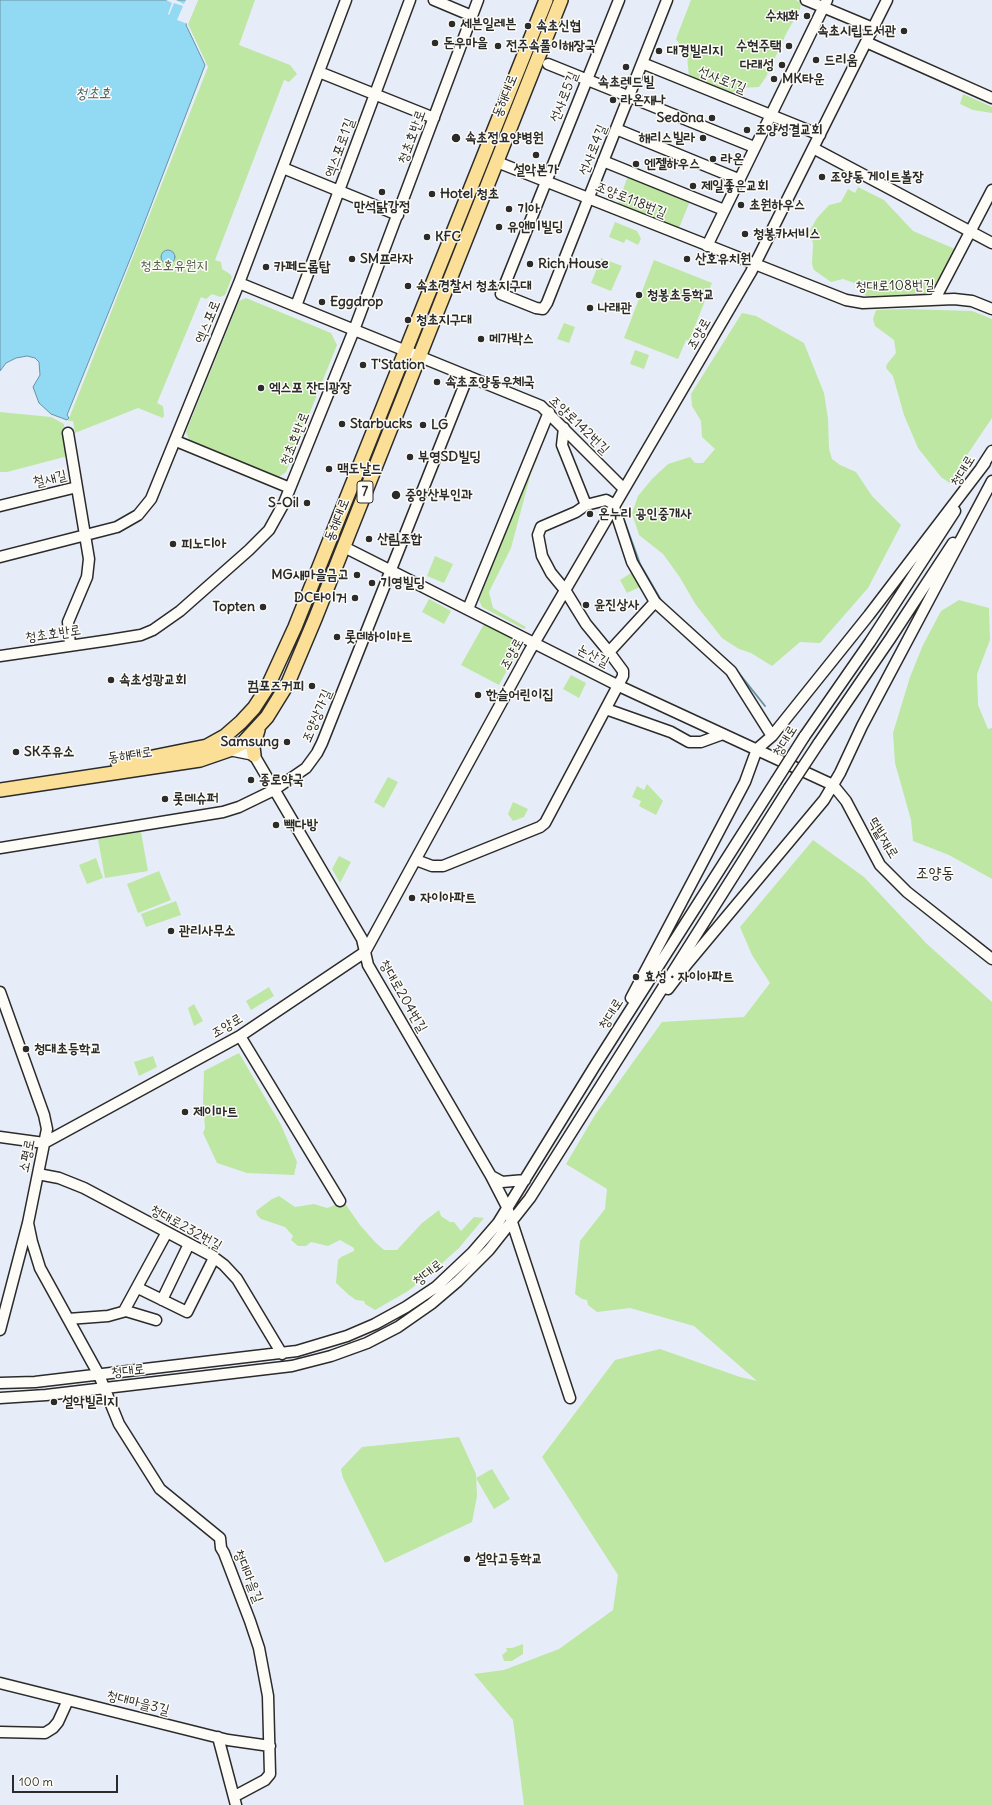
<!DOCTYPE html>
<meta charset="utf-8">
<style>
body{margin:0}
#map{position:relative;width:992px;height:1805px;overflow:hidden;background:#e7edf8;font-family:Delius,sans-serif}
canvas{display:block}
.scale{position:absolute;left:12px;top:1775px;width:106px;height:18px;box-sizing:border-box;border:2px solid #2b2b2b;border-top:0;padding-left:5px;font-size:12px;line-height:14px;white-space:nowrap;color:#2b2b2b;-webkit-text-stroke:3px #fdfcf7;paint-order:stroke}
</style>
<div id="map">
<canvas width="992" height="1805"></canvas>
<div class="scale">100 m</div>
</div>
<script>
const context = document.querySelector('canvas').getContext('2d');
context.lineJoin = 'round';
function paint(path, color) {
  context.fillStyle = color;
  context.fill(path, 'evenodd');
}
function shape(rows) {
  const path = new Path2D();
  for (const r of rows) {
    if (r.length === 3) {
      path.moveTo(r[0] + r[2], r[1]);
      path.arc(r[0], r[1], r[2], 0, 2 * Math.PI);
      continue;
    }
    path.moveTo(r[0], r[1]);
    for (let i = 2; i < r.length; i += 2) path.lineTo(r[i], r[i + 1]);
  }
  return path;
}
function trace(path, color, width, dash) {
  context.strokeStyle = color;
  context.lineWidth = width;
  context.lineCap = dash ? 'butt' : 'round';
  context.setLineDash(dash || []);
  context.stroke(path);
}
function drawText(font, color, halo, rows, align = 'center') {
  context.font = font + ' Delius,"Poor Story",sans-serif';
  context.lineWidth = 3;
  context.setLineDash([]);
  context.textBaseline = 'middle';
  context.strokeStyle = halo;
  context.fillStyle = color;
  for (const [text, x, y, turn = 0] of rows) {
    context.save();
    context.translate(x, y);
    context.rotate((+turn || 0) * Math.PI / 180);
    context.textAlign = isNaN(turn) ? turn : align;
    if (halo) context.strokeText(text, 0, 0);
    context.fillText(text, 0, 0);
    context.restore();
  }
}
const green = shape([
 [198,0,255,0,239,45,290,65,297,74,289,82,284,80,215,260,221,262,222,269,230,274,232,277,225,295,220,297,212,294,206,299,201,297,157,403,163,406,164,415,163,418,138,408,75,433,73,421,68,421,208,67,188,24],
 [691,0,796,0,801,3,800,9,786,34,766,77,759,87,740,88,732,93,689,77,687,56,676,39],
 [963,94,992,107,992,113,973,110,960,104],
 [628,176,690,201,679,228,618,203],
 [858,187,884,200,913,231,955,249,933,289,925,294,866,296,857,284,843,279,831,282,814,270,812,264,813,244,810,230,817,218,829,205,841,202,848,189,855,193],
 [615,222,637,231,641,239,638,245,626,239,624,243,609,237],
 [601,258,622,266,611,291,591,283],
 [654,260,712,283,689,341,686,340,678,359,624,338],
 [246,298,331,333,337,345,286,472,279,477,189,440,186,432,239,301],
 [907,309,972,311,992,319,992,418,963,461,951,484,941,477,918,448,904,415,893,376,886,368,887,364,896,353,894,340,875,326,873,319,876,310],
 [742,313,756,316,804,343,824,393,828,419,829,449,832,459,840,465,856,472,872,496,901,525,868,588,820,643,800,642,772,666,751,653,739,649,722,638,696,605,679,576,663,554,639,535,632,513,638,496,652,479,668,464,690,457,695,463,703,463,715,449,702,437,701,421,692,406,691,394],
 [564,323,575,327,569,343,557,339],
 [635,350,649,355,644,369,630,364],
 [0,412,51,417,64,424,68,456,7,472,0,472],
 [536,456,538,457,531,473,511,548,489,592,493,608,526,627,524,629,482,607,479,600],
 [435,556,453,564,444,583,427,576],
 [634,571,642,586,627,593,620,580],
 [429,599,451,611,444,624,422,612],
 [959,600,989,608,990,640,977,674,978,705,988,729,992,728,992,879,949,855,913,841,911,820,895,763,893,733,910,677,923,645,941,611],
 [484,624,519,641,520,647,499,685,461,665],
 [571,675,586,683,579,698,563,689],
 [388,777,398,782,384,808,374,802],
 [647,784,663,801,656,815,639,806,641,801,632,797,637,786,644,790],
 [513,802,528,809,524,817,513,821,508,814],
 [141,832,148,871,105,878,98,839],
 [813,840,864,877,927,944,992,1002,992,1805,524,1805,513,1720,474,1674,504,1670,559,1649,613,1610,618,1575,542,1457,615,1360,660,1349,740,1377,757,1381,694,1326,630,1308,597,1312,588,1305,587,1300,582,1299,575,1294,580,1241,605,1209,607,1189,566,1164,595,1115,662,1022,744,1017,770,983,752,955,740,927],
 [339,856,351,862,340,883,332,869],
 [96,858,103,878,87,884,79,865],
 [159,871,171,900,138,913,127,884],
 [176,901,181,915,146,927,141,914],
 [269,987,274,996,251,1010,246,1001],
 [194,1004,203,1021,194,1026,188,1008],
 [239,1053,281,1125,297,1162,294,1175,247,1173,217,1163,203,1133,205,1128,203,1101,204,1071],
 [153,1056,157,1067,139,1076,134,1062],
 [279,1196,295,1207,314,1204,327,1208,344,1202,360,1225,375,1242,384,1250,397,1250,422,1223,439,1210,441,1216,450,1222,454,1222,461,1231,474,1217,484,1218,459,1248,430,1274,408,1291,375,1310,365,1304,364,1301,356,1300,349,1295,336,1283,338,1260,341,1257,354,1251,354,1248,340,1240,328,1246,311,1242,306,1246,298,1246,291,1240,293,1236,285,1227,261,1219,257,1215,256,1211,272,1199],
 [459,1437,476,1474,477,1496,472,1522,385,1563,343,1478,341,1469,362,1447],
 [492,1469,510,1499,494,1509,476,1478],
 [523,1644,523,1654,512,1661,504,1661,502,1655,507,1651,506,1648,512,1648]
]);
const water = shape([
 [0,0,196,0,186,25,205,65,135,247,67,415,69,418,67,420,51,414,39,403,33,387,40,375,39,362,35,358,27,356,16,358,6,363,0,371,0,0],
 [168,257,7]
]);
const pier = shape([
 [166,0,176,0,184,4,186,0,198,0,188,24,177,20,183,6,174,3,169,15,168,14,172,3]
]);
const stream = shape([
 [624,520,640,564,662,602],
 [692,629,734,667,765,706]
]);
const minor = shape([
 [434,0,472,16],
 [619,0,501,294,536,308,543,309,547,303,667,0],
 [806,0,873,28],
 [866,42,992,98],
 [642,63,820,135],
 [548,64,754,147],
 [319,72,434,118],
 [616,129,738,179],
 [813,148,992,243],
 [603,161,724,210],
 [497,162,846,300,863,303,954,299,972,301,992,309],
 [283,168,398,215],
 [707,246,827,0],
 [239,283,541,406,624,489],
 [935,299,992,190],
 [296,306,410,0],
 [564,428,562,445,586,505,576,512,541,527,538,535,542,556,551,573,565,590,586,624,609,652],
 [68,433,89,559,87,577,68,622,70,645],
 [176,441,290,488],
 [981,468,992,451],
 [586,505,606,500,615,505],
 [0,506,77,487],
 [614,507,632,562,655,602,731,671,772,736],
 [344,547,619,686,833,785,846,801,880,865,907,892,992,959],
 [0,557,117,527,138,515,151,499,239,283,346,0],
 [468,609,549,412],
 [0,656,110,640,141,635,153,630,180,611,249,550,269,530,284,503,354,330,478,0],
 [606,709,671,732,689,742,701,742,723,734],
 [804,737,870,642,955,511],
 [818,744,890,639,953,543],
 [229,750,254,755,362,939,368,965,491,1176,507,1207,570,1398],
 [0,848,223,812,239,807,274,790,306,768,317,753,322,743,468,376],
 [416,860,432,866,443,866,540,827,545,823,623,676,623,671,609,652,655,602],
 [668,989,687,964,824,800,840,773,862,726,992,481],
 [0,992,44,1115,47,1129,28,1223,0,1330],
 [631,998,745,782,757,749,772,736,869,615,985,463],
 [240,1036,340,1201],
 [0,1137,44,1143,240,1036,365,952,529,652,751,272,887,0],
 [38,1174,59,1178,84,1188,212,1256,224,1265,237,1279,282,1354],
 [491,1176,502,1182,525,1180],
 [28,1223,32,1242,40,1268,99,1375,119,1424,160,1489,220,1538,221,1548,224,1553,250,1621,259,1648,268,1696,270,1774,265,1780,235,1796],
 [138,1288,187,1312,214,1258],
 [162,1300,189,1244],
 [124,1311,167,1232],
 [68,1319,108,1316,126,1311,156,1320],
 [0,1383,35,1382,297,1351,347,1336,375,1324,406,1307,436,1287,472,1253,498,1223,596,1064,776,781],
 [0,1398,46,1395,292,1366,331,1356,367,1343,398,1327,431,1304,458,1281,489,1250,530,1198,789,788],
 [0,1683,228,1740,270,1746],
 [0,1732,45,1733,53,1728,58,1722,68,1700],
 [218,1737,236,1805]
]);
const major = shape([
 [254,755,253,747,258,730],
 [118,764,207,746,225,736,241,722,254,708,267,688,295,627,546,0],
 [0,790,200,760,229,750,243,743,267,717,288,683,315,619,561,0]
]);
const minorBridge = shape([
 [776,781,804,737],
 [789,788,818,744]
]);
const markers = [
 [807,16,4,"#2b2b2b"],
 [452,24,4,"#2b2b2b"],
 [528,26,4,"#2b2b2b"],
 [904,31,4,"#2b2b2b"],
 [435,43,4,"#2b2b2b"],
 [498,46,4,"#2b2b2b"],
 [789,46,4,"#2b2b2b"],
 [659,51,4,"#2b2b2b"],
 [816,60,4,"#2b2b2b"],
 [782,65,4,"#2b2b2b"],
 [626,67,4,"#2b2b2b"],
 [774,79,4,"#2b2b2b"],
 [613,100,4,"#2b2b2b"],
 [712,118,4,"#2b2b2b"],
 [747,130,4,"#2b2b2b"],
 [456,138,5,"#2b2b2b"],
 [703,138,4,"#2b2b2b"],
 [536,155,4,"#2b2b2b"],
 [713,159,4,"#2b2b2b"],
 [636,164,4,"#2b2b2b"],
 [822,177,4,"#2b2b2b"],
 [693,186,4,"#2b2b2b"],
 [382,192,4,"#2b2b2b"],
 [432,194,4,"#2b2b2b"],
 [741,205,4,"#2b2b2b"],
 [509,209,4,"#2b2b2b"],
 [499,227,4,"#2b2b2b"],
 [745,234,4,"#2b2b2b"],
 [427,237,4,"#2b2b2b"],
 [352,259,4,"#2b2b2b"],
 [687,259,4,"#2b2b2b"],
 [530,264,4,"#2b2b2b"],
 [266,267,4,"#2b2b2b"],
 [408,286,4,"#2b2b2b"],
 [639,295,4,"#2b2b2b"],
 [322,302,4,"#2b2b2b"],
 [590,308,4,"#2b2b2b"],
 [408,320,4,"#2b2b2b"],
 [481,339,4,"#2b2b2b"],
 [363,365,4,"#2b2b2b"],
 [437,382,4,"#2b2b2b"],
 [261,388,4,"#2b2b2b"],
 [342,424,4,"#2b2b2b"],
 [423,425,4,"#2b2b2b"],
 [410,457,4,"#2b2b2b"],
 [329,469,4,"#2b2b2b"],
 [396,495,5,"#2b2b2b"],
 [307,503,4,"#2b2b2b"],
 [590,514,4,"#2b2b2b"],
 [369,539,4,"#2b2b2b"],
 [173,544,4,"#2b2b2b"],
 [357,575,4,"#2b2b2b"],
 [372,583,4,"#2b2b2b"],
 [355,598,4,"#2b2b2b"],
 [586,605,4,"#2b2b2b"],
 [263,607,4,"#2b2b2b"],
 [337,637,4,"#2b2b2b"],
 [111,680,4,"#2b2b2b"],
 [312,686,4,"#2b2b2b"],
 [478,695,4,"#2b2b2b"],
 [287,742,4,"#2b2b2b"],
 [16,752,4,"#2b2b2b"],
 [251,780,4,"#2b2b2b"],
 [165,799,4,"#2b2b2b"],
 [276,825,4,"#2b2b2b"],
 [412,898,4,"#2b2b2b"],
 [171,931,4,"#2b2b2b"],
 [636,977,4,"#2b2b2b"],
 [26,1049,4,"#2b2b2b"],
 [185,1112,4,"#2b2b2b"],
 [54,1402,4,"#2b2b2b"],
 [467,1559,4,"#2b2b2b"]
];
const shields = [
 [365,492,16]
];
const shieldNames = [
 ["7",365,492]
];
const poiNames = [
 ["수채화",799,16,"right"],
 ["세븐일레븐",460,24],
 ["속초신협",536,26],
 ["속초시립도서관",896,31,"right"],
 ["돈우마을",443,43],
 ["전주속풀이해장국",506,46],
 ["수현주택",781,46,"right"],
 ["대경빌리지",667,51],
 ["드리움",824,60],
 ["다래성",774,65,"right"],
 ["MK타운",782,79],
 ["속초레드빌",626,82,"center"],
 ["라온재나",621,100],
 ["Sedona",704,118,"right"],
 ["조양성결교회",755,130],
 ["속초정요양병원",465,138],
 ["해리스빌라",695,138,"right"],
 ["라온",721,159],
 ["엔젤하우스",644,164],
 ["설악본가",536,170,"center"],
 ["조양동 게이트볼장",830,177],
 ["제일좋은교회",701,186],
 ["Hotel 청초",440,194],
 ["초원하우스",749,205],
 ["만석닭강정",382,207,"center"],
 ["기아",517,209],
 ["유앤미빌딩",507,227],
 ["청봉카서비스",753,234],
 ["KFC",435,237],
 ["SM프라자",360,259],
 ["산호유치원",695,259],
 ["Rich House",538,264],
 ["카페드롭탑",274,267],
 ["속초경찰서 청초지구대",416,286],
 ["청봉초등학교",647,295],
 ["Eggdrop",330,302],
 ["나래관",598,308],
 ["청초지구대",416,320],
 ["메가박스",489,339],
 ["T'Station",371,365],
 ["속초조양동우체국",445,382],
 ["엑스포 잔디광장",269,388],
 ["Starbucks",350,424],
 ["LG",431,425],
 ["부영SD빌딩",418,457],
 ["맥도날드",337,469],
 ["중앙산부인과",405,495],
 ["S-Oil",299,503,"right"],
 ["온누리 공인중개사",598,514],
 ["산림조합",377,539],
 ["피노디아",181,544],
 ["MG새마을금고",349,575,"right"],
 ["기영빌딩",380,583],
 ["DC타이거",347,598,"right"],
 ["윤진상사",594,605],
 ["Topten",255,607,"right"],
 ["롯데하이마트",345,637],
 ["속초성광교회",119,680],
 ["컴포즈커피",304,686,"right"],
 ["한슬어린이집",486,695],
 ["Samsung",279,742,"right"],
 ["SK주유소",24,752],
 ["종로약국",259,780],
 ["롯데슈퍼",173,799],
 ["빽다방",284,825],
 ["자이아파트",420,898],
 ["관리사무소",179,931],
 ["효성ㆍ자이아파트",644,977],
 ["청대초등학교",34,1049],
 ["제이마트",193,1112],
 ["설악빌리지",62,1402],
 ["설악고등학교",475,1559]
];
const streetNames = [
 ["선사로1길",722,80,22],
 ["동해대로",505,96,-68],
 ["선사로5길",564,97,-68],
 ["청초호반로",412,137,-70],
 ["엑스포로1길",340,148,-70],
 ["선사로4길",593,150,-68],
 ["조양로118번길",631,200,22],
 ["청대로108번길",895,286,-1],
 ["엑스포로",208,322,-68],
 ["조양로",699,334,-60],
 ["조양로142번길",579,425,44],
 ["청초호반로",295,439,-68],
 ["청대로",963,471,-59],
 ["철새길",50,479,-14],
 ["동해대로",337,520,-68],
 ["청초호반로",53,634,-8],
 ["조양로",512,654,-61],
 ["논산길",593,656,27],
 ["조양상가길",317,716,-67],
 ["청대로",785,741,-58],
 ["동해대로",130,755,-8],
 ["떡밭재로",883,838,59],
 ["청대로204번길",403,996,60],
 ["청대로",611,1014,-58],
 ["조양로",227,1026,-31],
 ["소평로",27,1156,-78],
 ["청대로232번길",186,1228,29],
 ["청대로",428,1273,-38],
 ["청대로",128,1371,-6],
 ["청대마을길",248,1576,68],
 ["청대마을3길",138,1703,14]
];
const parkNames = [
 ["청초호유원지",174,266]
];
const waterNames = [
 ["청초호",93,94]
];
const quarterNames = [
 ["조양동",935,873]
];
paint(green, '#bde7a3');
paint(water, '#92d9f3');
trace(water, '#6993a3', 1);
paint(pier, '#e7edf8');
trace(stream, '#6993a3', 2);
trace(minor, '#2b2b2b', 13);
trace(major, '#2b2b2b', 16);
trace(minor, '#fdfcf7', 10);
trace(major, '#fbdf96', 13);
trace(minorBridge, '#2b2b2b', 13, []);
trace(minorBridge, '#fdfcf7', 10);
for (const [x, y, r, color] of markers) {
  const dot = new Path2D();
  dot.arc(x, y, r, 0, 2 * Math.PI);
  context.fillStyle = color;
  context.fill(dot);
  trace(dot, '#fdfcf7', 1.5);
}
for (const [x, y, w] of shields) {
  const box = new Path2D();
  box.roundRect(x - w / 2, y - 11, w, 22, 3);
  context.fillStyle = '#fdfcf7';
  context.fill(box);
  trace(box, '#2b2b2b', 1);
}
drawText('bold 13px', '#2b2b2b', null, shieldNames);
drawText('bold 14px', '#2b2b2b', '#fdfcf7', poiNames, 'left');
drawText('14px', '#2b2b2b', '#fdfcf7', streetNames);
drawText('14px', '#505a49', '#fdfcf7', parkNames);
drawText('italic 15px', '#4a5f67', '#fdfcf7', waterNames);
drawText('16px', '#2b2b2b', '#fdfcf7', quarterNames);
</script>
